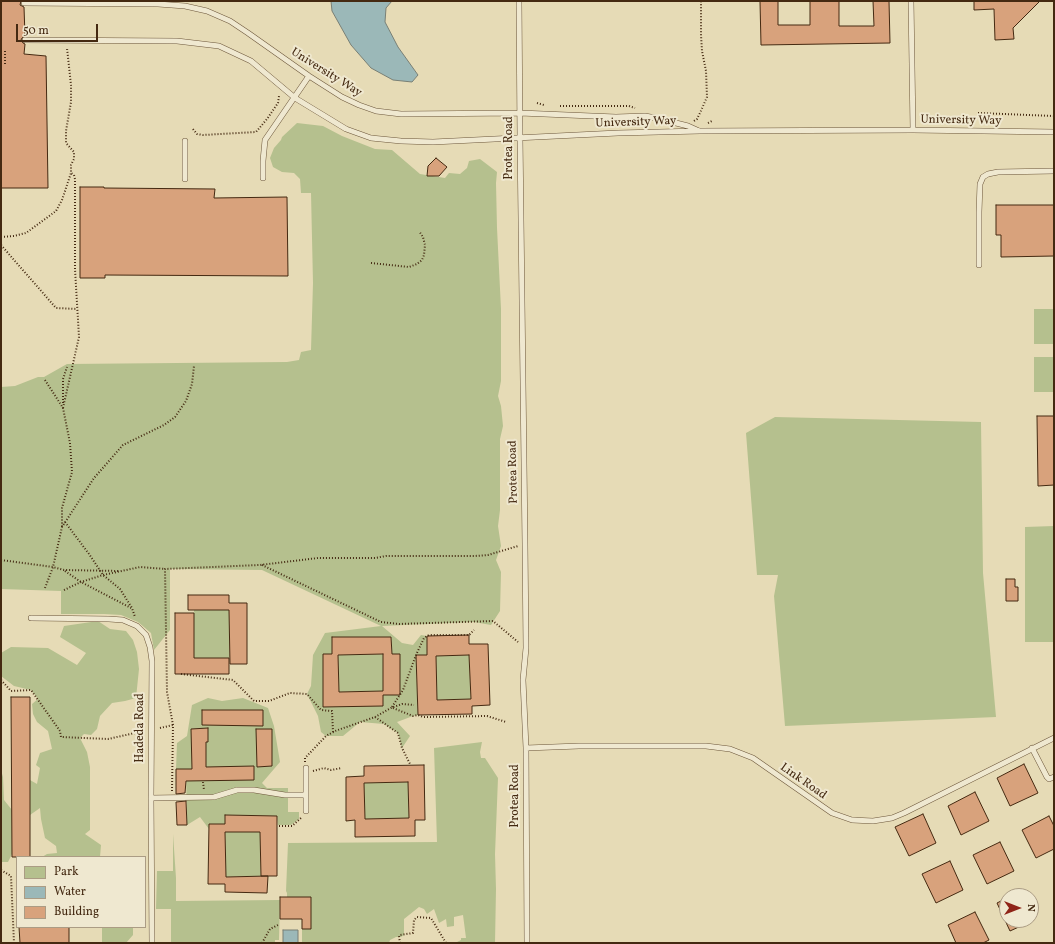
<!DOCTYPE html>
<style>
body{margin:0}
#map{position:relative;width:1055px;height:944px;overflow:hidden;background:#e6dbb6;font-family:Vollkorn,serif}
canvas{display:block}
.frame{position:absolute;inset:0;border:2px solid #442911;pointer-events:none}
.legend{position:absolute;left:16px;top:856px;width:130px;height:72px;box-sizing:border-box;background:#efe8d0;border:1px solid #ab9c84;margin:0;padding:5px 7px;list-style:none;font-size:12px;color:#442911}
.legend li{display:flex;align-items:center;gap:8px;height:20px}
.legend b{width:20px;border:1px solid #ab9c84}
.north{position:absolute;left:999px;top:888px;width:40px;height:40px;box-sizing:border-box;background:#efe8d0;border:1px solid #ab9c84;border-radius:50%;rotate:90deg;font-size:11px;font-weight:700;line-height:16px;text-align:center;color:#442911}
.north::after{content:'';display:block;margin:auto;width:14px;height:18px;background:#8f2418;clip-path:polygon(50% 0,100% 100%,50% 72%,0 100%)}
.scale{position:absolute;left:16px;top:24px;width:82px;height:18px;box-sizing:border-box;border:2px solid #442911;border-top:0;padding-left:5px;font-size:12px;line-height:14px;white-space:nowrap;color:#442911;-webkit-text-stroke:3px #efe8d0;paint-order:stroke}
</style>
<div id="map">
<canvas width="1055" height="944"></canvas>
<div class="frame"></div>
<ul class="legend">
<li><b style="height:11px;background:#b5c08e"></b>Park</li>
<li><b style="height:11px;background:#9bb8b8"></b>Water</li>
<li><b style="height:11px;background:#d8a27c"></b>Building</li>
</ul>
<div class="north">N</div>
<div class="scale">50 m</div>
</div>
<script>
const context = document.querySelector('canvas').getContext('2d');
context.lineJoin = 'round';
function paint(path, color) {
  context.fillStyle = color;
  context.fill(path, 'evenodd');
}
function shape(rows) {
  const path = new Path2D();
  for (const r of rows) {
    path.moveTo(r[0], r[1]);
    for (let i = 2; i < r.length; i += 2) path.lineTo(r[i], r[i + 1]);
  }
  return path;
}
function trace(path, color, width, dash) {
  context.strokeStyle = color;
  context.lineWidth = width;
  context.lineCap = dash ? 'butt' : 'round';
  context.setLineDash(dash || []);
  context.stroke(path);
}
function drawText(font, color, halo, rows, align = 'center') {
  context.font = font + ' Vollkorn,serif';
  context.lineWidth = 4;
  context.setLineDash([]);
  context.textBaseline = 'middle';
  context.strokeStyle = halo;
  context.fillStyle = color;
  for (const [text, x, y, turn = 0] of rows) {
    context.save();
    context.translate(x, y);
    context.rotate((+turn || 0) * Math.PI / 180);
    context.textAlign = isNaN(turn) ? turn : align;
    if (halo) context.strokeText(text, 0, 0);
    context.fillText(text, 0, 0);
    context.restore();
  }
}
const green = shape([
 [297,123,323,126,342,136,375,149,392,150,420,174,445,178,449,173,460,174,467,168,469,161,480,159,497,172,496,183,497,228,501,309,501,381,498,396,501,406,503,426,500,439,500,510,498,526,501,546,496,560,501,572,500,611,491,625,474,622,382,626,402,643,413,645,421,635,427,636,427,655,416,655,418,715,413,716,397,722,410,736,402,748,398,733,384,724,360,722,343,736,326,736,321,732,318,716,307,694,311,686,313,655,325,633,381,626,262,570,170,569,170,630,154,650,151,633,138,622,121,615,104,614,61,614,61,591,1,589,1,387,15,386,38,377,44,377,67,364,287,362,299,360,301,352,311,350,313,283,311,193,301,193,300,179,294,173,282,172,273,167,270,158,274,148,281,140,282,137],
 [332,637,391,637,392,654,400,655,400,695,383,695,383,706,323,706,323,654,332,654],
 [1034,309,1054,309,1054,344,1034,344],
 [1034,357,1054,357,1054,392,1034,392],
 [775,417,981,422,983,573,996,717,785,726,774,596,778,575,757,575,746,433],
 [1054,526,1054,642,1025,642,1025,527],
 [194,610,229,610,230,658,194,658],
 [98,621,110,629,126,631,133,640,137,652,139,669,136,698,125,701,112,703,100,716,97,729,91,735,84,734,80,738,87,752,90,767,90,830,85,834,101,845,100,857,42,857,47,854,57,853,56,846,45,838,41,819,40,808,30,815,30,780,37,784,40,768,36,765,40,753,52,749,48,731,37,722,33,714,32,704,38,699,31,690,14,686,1,676,1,653,11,647,48,648,77,665,86,653,60,637,64,626],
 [383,654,383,691,339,692,338,655],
 [469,655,471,699,437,700,436,656],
 [208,698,222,701,243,698,268,708,274,726,280,762,262,783,267,788,288,788,288,812,299,812,299,819,291,825,278,825,277,816,226,815,225,824,209,824,209,829,200,817,187,825,186,769,176,769,177,743,187,736,192,705],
 [482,742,480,752,481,758,485,758,498,778,495,854,496,889,495,943,455,943,461,940,461,938,466,938,463,915,454,917,454,926,447,927,446,919,439,923,434,909,427,914,424,909,419,907,404,919,404,935,401,937,396,937,390,940,389,943,298,943,302,943,302,929,311,929,311,898,287,897,287,893,286,891,288,843,437,842,434,748],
 [1,770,3,777,4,800,12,810,12,854,8,862,1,862],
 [408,782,409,818,365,819,364,783],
 [225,832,260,832,261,876,226,877],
 [173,834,176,878,176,901,280,900,279,940,275,940,275,943,171,943,171,909,156,909,157,871,173,871],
 [102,927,133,927,133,935,126,943,102,943]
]);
const water = shape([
 [331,1,392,1,386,8,385,22,398,47,418,75,412,82,393,80,371,68,351,45,332,11,331,1],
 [283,930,298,930,298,943,283,943,283,930]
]);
const building = shape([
 [1,1,21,1,20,5,24,7,25,36,22,38,21,40,23,43,25,44,24,54,46,56,48,188,1,188,1,1],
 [760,1,778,1,778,25,810,25,810,1,839,1,839,26,874,26,873,1,889,1,890,43,761,45,760,1],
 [974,1,1040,1,1013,28,1014,39,995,40,994,9,974,10,974,1],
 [436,158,447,167,439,176,427,176,428,166,436,158],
 [80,187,104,187,104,188,215,189,214,198,287,197,288,276,105,275,105,278,80,278,80,187],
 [996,205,1054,205,1054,256,1001,257,1001,235,996,235,996,205],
 [1037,416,1054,416,1054,485,1038,486,1037,416],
 [1006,579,1015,579,1015,587,1018,587,1018,601,1006,601,1006,579],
 [188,595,229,595,229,603,247,603,247,664,230,664,229,610,188,610,188,595],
 [175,613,194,613,194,658,229,658,229,674,175,674,175,613],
 [469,635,469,644,488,644,490,705,472,706,472,714,418,715,416,655,427,655,427,636,469,635],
 [469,655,471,699,437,700,436,656,469,655],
 [332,637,391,637,392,654,400,654,400,695,383,695,383,706,323,707,323,654,332,654,332,637],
 [383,654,383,691,339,692,338,655,383,654],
 [11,697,30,697,30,857,12,857,11,697],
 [202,710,263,710,263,726,202,725,202,710],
 [208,728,208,742,206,742,206,767,254,766,254,780,186,781,185,793,176,794,176,769,192,769,191,729,208,728],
 [256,729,272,729,272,766,257,767,256,729],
 [1024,764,1038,793,1010,806,997,778,1024,764],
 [424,765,425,820,415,820,415,836,355,837,355,820,346,821,346,777,364,776,364,766,424,765],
 [408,782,409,818,365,819,364,783,408,782],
 [975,792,989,821,961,835,948,806,975,792],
 [186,801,187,825,177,825,176,802,186,801],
 [923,814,936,843,909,856,895,827,923,814],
 [225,815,277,816,277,876,261,876,260,832,225,832,226,877,268,876,267,893,225,892,225,884,208,884,209,824,225,824,225,815],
 [1049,816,1054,826,1054,849,1036,858,1022,830,1049,816],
 [1000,842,1014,871,987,884,973,855,1000,842],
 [950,861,963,890,936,903,922,874,950,861],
 [280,897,311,897,311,929,302,929,302,919,280,919,280,897],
 [1007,898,1007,920,1034,920,1010,931,997,903,1007,898],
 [975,912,989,940,983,943,956,943,948,925,975,912],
 [19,927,69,927,69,943,20,943,19,927]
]);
const path = shape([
 [5,51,5,65],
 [537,103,544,105],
 [560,106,629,106,635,108],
 [978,113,1054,116],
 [694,121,697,119,700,113,707,97,706,71,702,51,701,35,701,1],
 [708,123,712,121],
 [193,129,197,134,203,135,256,132,267,119,278,103,279,96],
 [1,237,14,236,26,233,56,211,62,200,71,173,71,165,74,159,74,152,66,143,66,131,71,102,71,85,67,48],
 [1,245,56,308,77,309],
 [371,263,409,267,417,264,422,260,424,255,425,245,423,237,419,231],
 [45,380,63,408,70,443,72,472,62,508,62,527],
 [63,403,63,379,67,367],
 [63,408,79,337,75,269,75,179,74,175,71,173],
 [65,522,89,554,103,575,120,589,132,608,135,617],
 [1,560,53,567,64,570,120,571],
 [262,565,381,622,399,624,493,621,518,642],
 [65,571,81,582,131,608],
 [45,588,53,567,62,527,94,478,123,445,164,425,175,417,186,401,192,384,194,366],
 [64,590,81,582,103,575,140,567,165,569],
 [181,674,233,680,254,701,269,701,290,693,307,694,321,710,332,711,333,732],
 [1,680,11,691,31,690,60,731,61,737,108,739,144,731],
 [392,707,403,690,416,655,424,638,429,635,469,635,474,630],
 [393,708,413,716,418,715,423,717,487,716,506,722],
 [375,717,398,733,402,748,410,764],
 [160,728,173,725],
 [305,762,305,758,326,736,335,731,375,717,391,708,402,704,414,705],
 [313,771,324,768,331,770,342,768],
 [203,782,204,790],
 [172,791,173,725,167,692,165,569,260,565,318,558,375,558,386,556,475,556,488,555,518,546],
 [279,826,292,826,302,817],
 [1,870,11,876,14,943],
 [262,943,270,929,278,925],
 [400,943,399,936,400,935,413,933,414,920,417,917,431,918,446,943]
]);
const lane = shape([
 [519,1,520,138,525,544,526,648,523,680,526,748,527,943],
 [911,1,913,130],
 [24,3,158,4,185,6,207,11,230,21,248,33,309,76,342,97,359,105,376,111,401,114,520,113,616,117,645,116,656,118,688,126,699,131],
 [25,40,177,41,219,46,251,61,295,98,346,129,371,138,401,141,433,142,618,133,700,131,913,130,1054,132],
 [185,141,185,179],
 [263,178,263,161,265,140,309,76],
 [979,265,979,212,980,184,983,177,988,174,998,172,1054,171],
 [31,618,109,619,123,620,137,626,146,635,150,647,152,661,151,798,152,943],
 [526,748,579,746,706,746,730,749,753,758,832,813,852,820,873,821,892,818,904,813,1054,738],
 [1032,748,1047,777,1049,779,1054,777],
 [151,798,214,797,237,790,254,790,285,795,306,795],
 [306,811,306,768]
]);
const streetNames = [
 ["University Way",326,73,32],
 ["University Way",961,121,1],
 ["University Way",636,123,-2],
 ["Protea Road",510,148,-90],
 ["Protea Road",514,472,-91],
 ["Hadeda Road",141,728,-90],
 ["Link Road",803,782,35],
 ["Protea Road",516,796,-90]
];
paint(green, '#b5c08e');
paint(water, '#9bb8b8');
trace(water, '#787f75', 1);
paint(building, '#d8a27c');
trace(building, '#442911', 1);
trace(lane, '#6c563a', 6);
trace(path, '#442911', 2, [1, 2]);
trace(lane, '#efe8d0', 5);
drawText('12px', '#442911', '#efe8d0', streetNames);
</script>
